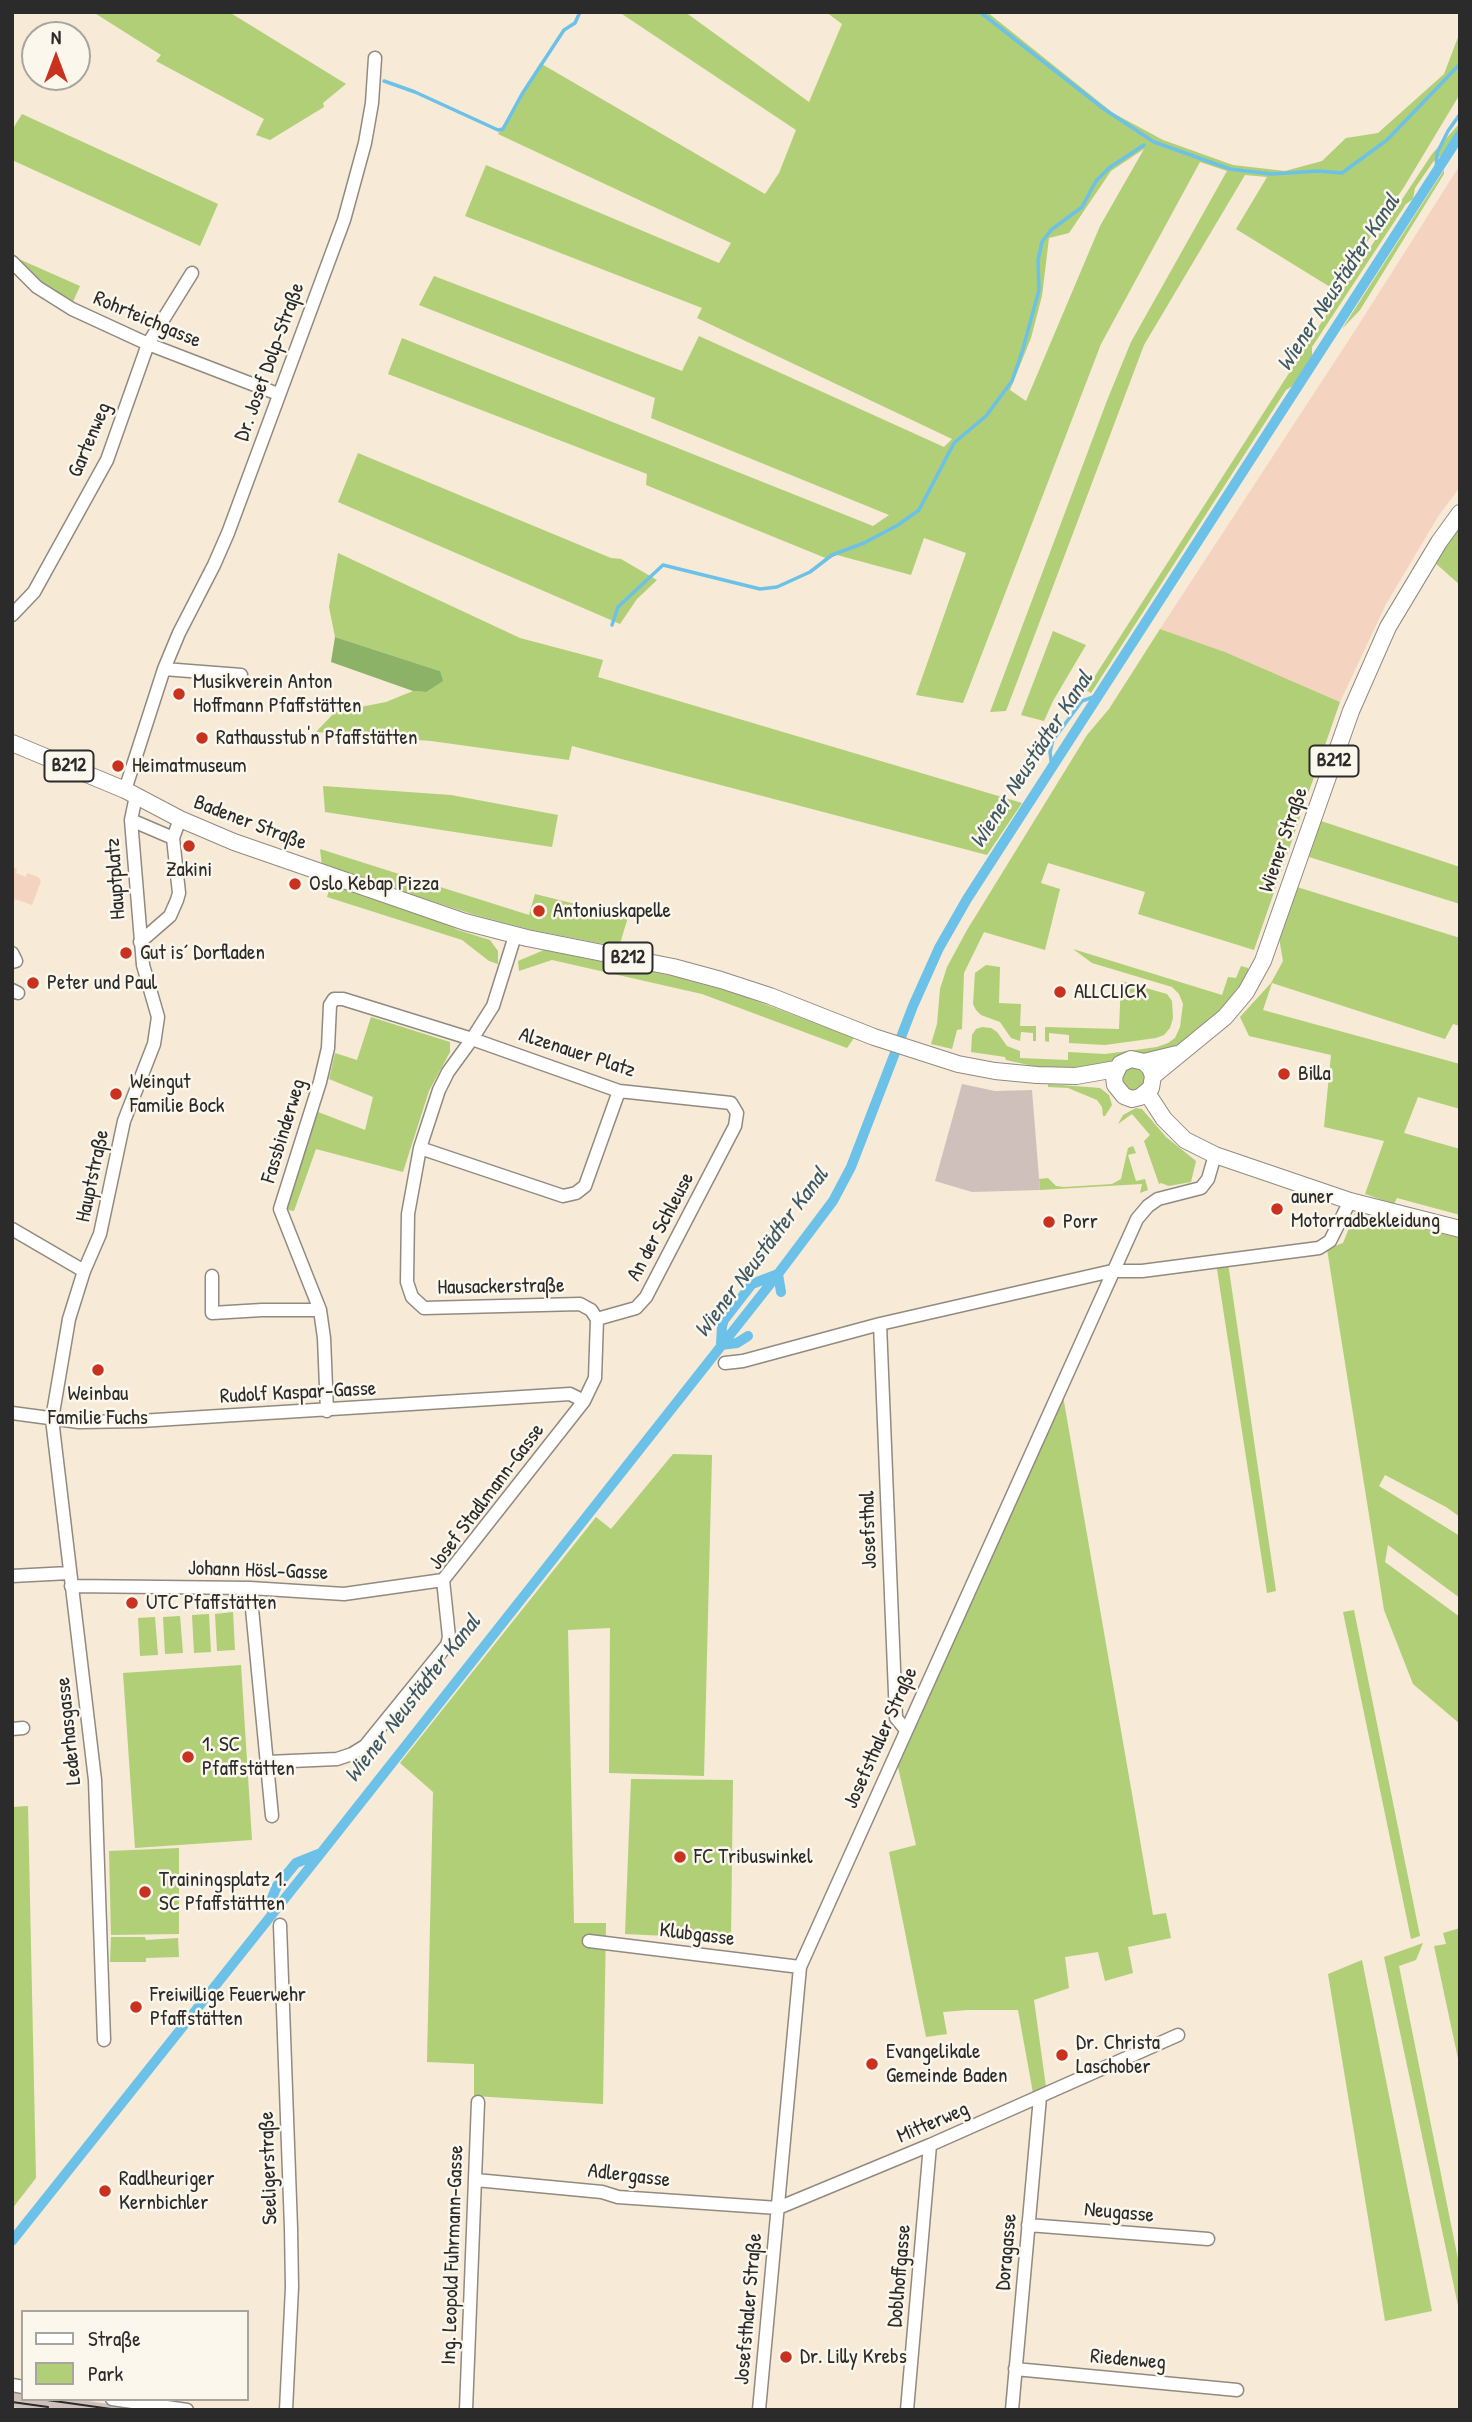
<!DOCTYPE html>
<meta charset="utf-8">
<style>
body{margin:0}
#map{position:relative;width:1472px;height:2422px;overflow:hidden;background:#f7ead6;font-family:"Patrick Hand",sans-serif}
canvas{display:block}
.frame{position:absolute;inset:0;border:14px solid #2b2b2b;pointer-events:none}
.legend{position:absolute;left:21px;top:2310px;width:228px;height:91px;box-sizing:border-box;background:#fbf7ec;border:2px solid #a8a59f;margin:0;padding:9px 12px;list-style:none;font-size:21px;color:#2b2b2b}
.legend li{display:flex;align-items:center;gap:14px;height:35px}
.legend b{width:35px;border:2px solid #a8a59f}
.north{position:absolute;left:21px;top:21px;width:70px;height:70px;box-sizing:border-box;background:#fbf7ec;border:2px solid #a8a59f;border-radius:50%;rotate:0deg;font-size:19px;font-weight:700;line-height:28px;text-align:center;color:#2b2b2b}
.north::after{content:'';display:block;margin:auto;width:24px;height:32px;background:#c8321e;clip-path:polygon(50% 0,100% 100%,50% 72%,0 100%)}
</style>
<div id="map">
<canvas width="1472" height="2422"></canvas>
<div class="frame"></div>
<ul class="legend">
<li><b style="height:9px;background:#fff"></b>Straße</li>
<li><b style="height:19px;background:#b0cf76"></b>Park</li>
</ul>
<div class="north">N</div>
</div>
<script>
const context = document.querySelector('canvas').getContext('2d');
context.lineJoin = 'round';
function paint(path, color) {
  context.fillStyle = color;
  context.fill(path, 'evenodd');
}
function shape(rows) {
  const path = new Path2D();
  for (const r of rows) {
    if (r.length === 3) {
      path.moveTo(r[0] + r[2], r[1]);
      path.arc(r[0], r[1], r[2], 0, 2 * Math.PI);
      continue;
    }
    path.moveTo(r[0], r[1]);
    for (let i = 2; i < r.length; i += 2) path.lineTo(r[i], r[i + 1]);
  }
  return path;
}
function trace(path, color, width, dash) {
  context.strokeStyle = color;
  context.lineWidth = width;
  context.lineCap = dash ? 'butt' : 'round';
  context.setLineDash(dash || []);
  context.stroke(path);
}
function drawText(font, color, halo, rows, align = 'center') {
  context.font = font + ' "Patrick Hand",sans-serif';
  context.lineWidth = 5;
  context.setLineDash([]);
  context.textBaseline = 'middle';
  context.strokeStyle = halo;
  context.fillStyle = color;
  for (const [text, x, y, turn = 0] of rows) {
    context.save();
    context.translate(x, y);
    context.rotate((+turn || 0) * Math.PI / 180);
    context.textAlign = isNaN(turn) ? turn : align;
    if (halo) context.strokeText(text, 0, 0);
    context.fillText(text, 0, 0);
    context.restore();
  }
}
const built = shape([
 [1460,165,1460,487,1439,515,1386,604,1340,702,1225,652,1160,629,1356,329],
 [12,867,17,869,16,873,26,877,27,873,38,877,41,881,32,905,15,899,12,907]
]);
const industrial = shape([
 [962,1084,995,1091,1032,1090,1040,1190,972,1192,935,1181],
 [12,2390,23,2392,23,2399,75,2399,150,2410,30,2410,12,2407]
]);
const green = shape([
 [93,12,229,12,346,84,323,103,324,107,270,140,256,135,264,119,156,61,161,55],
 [619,12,685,12,809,102,842,24,826,12,987,12,1113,113,1163,140,1233,165,1285,171,1322,161,1346,138,1378,133,1444,74,1460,32,1460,94,1404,187,1335,290,1236,229,1267,177,1245,175,1144,345,1006,711,990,712,1108,398,1131,342,1227,171,1200,162,1101,344,963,703,916,695,966,553,924,538,911,575,837,555,828,559,646,485,647,474,388,374,402,338,873,526,889,515,651,418,655,398,419,305,434,276,682,371,699,336,944,447,952,439,697,318,702,308,465,216,486,165,719,263,731,243,498,134,540,63,765,194,779,173,796,130],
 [1144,149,1100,226,1026,401,1010,390,1031,338,1042,296,1049,238,1069,233,1111,171],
 [22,114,218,204,200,246,12,160,12,130],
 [1460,123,1460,128,1443,154,1433,162,1415,188,1413,199,1406,204,1312,347,1312,360,1297,383,1286,390,1091,693,1086,690,1339,295,1432,154],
 [1444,170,1444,174,1360,310,1342,329],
 [12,256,80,286,72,304,53,295,22,268],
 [358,453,611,558,621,559,657,580,637,599,620,624,338,502],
 [1460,527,1460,585,1433,561],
 [338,553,520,638,603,660,598,677,1022,803,987,855,572,746,569,760,431,741,316,732,335,712,386,702,413,691,426,692,440,671,335,637,329,607],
 [1160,629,1225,652,1340,702,1254,950,1138,914,1145,892,1048,863,1041,883,1060,889,1045,950,984,932,964,973,962,1029,957,1030,952,1049,931,1044,937,1024,940,989,947,967,967,930,1087,735,1109,709],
 [1053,631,1086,645,1053,701,1044,721,1021,715],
 [323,786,451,795,558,815,552,847,325,812],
 [1321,821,1460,867,1460,904,1309,857],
 [320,849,529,915,535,894,628,917,619,947,532,930,475,915,322,866],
 [331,884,424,913,458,930,490,940,498,951,498,964,489,961,462,940,327,897],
 [1297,887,1460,938,1460,1026,1453,1024,1445,1039,1272,983,1263,1010,1460,1064,1460,1109,1418,1097,1404,1133,1460,1149,1460,1215,1397,1198,1394,1204,1365,1194,1384,1141,1324,1127,1331,1055,1249,1036,1240,1017,1271,983,1283,961,1279,938],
 [1073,949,1222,995,1228,977,1236,978,1241,966,1248,968,1248,973,1244,983,1210,1023,1190,1038,1171,1048,1093,1068,1042,1068,1006,1060,1005,1057,971,1052,972,1035,976,1029,982,1027,991,1028,997,1032,1007,1046,1020,1051,1020,1058,1068,1060,1068,1052,1105,1054,1157,1047,1168,1043,1175,1038,1180,1027,1183,1004,1179,994,1172,987,1092,963],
 [544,950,673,976,738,994,854,1038,847,1048,702,994,552,960,519,971,518,961],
 [986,965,1000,967,999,1003,1021,1004,1020,1026,1036,1026,1036,1041,1033,1041,1033,1033,1021,1032,1020,1041,1011,1038,1000,1022,981,1015,976,1010,973,1004,975,973],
 [1121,981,1167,994,1172,1001,1173,1018,1170,1028,1164,1035,1156,1038,1105,1045,1069,1043,1069,1035,1049,1033,1049,1042,1045,1041,1045,1027,1119,1029],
 [371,1017,450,1042,450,1052,429,1091,403,1172,316,1149,294,1211,283,1209,318,1112,365,1130,373,1097,329,1079,335,1053,357,1060],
 [1133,1079,12],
 [1048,1084,1100,1088,1109,1095,1112,1105,1105,1116,1103,1116,1102,1107,1097,1100,1068,1088,1048,1087],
 [1136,1108,1142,1109,1166,1137,1196,1161,1191,1182,1169,1186,1161,1183,1159,1184,1144,1141,1150,1135,1132,1114,1118,1124,1123,1115],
 [1133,1146,1136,1153,1128,1155,1136,1181,1145,1179,1148,1190,1140,1193,1142,1184,1040,1190,1039,1179,1048,1178,1056,1186,1064,1187,1112,1184,1121,1179,1128,1148],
 [1355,1213,1460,1238,1460,1517,1446,1507,1385,1475,1379,1486,1460,1536,1460,1598,1388,1545,1385,1562,1460,1617,1460,1724,1413,1684,1384,1610,1327,1249,1343,1243],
 [1216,1263,1228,1263,1276,1591,1267,1593],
 [1063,1396,1153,1915,1166,1913,1171,1938,1128,1947,1133,1973,1105,1981,1098,1952,1065,1957,1069,1988,1034,2000,1046,2087,1033,2093,1018,2010,967,2010,943,2012,947,2034,926,2037,889,1852,916,1845,898,1767],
 [673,1454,712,1455,704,1776,609,1773,610,1628,568,1630,574,1923,606,1923,603,2104,474,2096,474,2064,427,2062,433,1792,400,1763,596,1517,611,1529],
 [1354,1610,1420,1936,1411,1939,1343,1612],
 [233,1612,235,1650,217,1651,215,1614],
 [209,1614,211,1652,194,1653,192,1615],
 [180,1616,183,1653,165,1654,163,1617],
 [155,1617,158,1655,140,1656,138,1618],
 [241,1665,252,1840,135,1848,123,1673],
 [631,1779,733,1780,731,1939,625,1934],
 [28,1806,36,2178,12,2209,12,1807],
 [179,1848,179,1934,111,1935,109,1851],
 [1460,1928,1460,2068,1434,1946,1446,1944,1443,1933],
 [111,1937,145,1937,146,1940,178,1938,179,1957,146,1958,146,1962,110,1962],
 [1423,1943,1416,1960,1399,1966,1460,2269,1460,2315,1384,1957],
 [1362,1960,1432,2311,1385,2321,1328,1974]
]);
const forest = shape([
 [335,637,440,671,443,681,426,692,413,691,331,662]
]);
const stream = shape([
 [980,12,1104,109,1154,142,1230,169,1271,174,1318,171,1342,173,1387,140,1460,64],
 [384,81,415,92,498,130,503,129,522,94,564,30,575,23,580,12],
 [1436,172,1437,153,1448,131,1460,114],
 [612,625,618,607,663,565,760,589,777,587,810,572,832,555,864,543,898,525,919,510,954,443,986,416,1012,381,1023,349,1039,290,1038,260,1042,242,1051,230,1082,207,1096,181,1109,168,1144,145],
 [1052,767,1050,752,1053,740,1082,701,1099,695]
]);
const canal = shape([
 [748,1336,737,1343,721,1345,722,1326,724,1320,752,1284,778,1274,781,1292],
 [272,1915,272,1898,277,1886,296,1863,321,1853],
 [12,2241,321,1853,778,1274,833,1201,851,1167,913,1006,939,948,967,899,1460,135]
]);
const minor = shape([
 [12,262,37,287,72,309,148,344,278,394],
 [12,615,34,592,107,460,148,344,192,273],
 [164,669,241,675],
 [125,790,164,669,179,633,214,565,228,533,344,220,365,143,372,103,375,58],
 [131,820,173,838],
 [140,942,170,916,177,900,179,893,173,838,180,819],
 [12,953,16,961,12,962],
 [12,990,18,993],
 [420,1148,563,1196,576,1193,585,1186,619,1091],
 [12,1229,84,1271],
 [212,1276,212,1313,262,1310,320,1310],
 [880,1324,896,1718,906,1730],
 [725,1363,743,1361,880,1324,1112,1271,1142,1271,1319,1248,1330,1241,1350,1201],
 [327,1411,324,1338,320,1310,280,1209,320,1082,328,1048,330,1005,334,999,343,999,472,1039,619,1091,731,1103,737,1113,735,1126,646,1297,636,1308,597,1319],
 [12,1413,79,1422,140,1421,570,1394,584,1401],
 [12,1576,69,1573],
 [71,1586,250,1588,344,1594,443,1580],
 [250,1588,272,1816],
 [12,1729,23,1728],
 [268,1762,337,1759,352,1754,365,1746,447,1645,449,1637,443,1580,584,1401,595,1378,597,1319,591,1310,580,1304,424,1308,412,1297,407,1282,408,1214,420,1148,439,1090,448,1072,472,1039,493,1006,515,936],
 [280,1925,291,2228,292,2287,286,2410],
 [589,1941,800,1967],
 [104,2040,95,1780,52,1419,69,1319,84,1271,100,1234,124,1121,154,1044,158,1017,143,965,131,820,136,796],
 [476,2180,602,2192,618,2197,778,2208,930,2145,1178,2035],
 [1028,2225,1208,2239],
 [1015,2369,1237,2390],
 [12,2385,23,2387],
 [112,2399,187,2410],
 [466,2410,478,2102],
 [759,2410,800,1967,1137,1219,1148,1206,1158,1199,1201,1188,1208,1179,1215,1155],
 [907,2410,930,2145],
 [1012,2410,1040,2097]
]);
const major = shape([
 [12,743,125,790,180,819,234,842,465,922,527,938,673,967,721,980,770,996,874,1037,958,1064,995,1071,1037,1075,1076,1076,1116,1069],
 [1144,1062,1150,1068,1153,1076,1151,1088,1140,1097,1132,1099,1124,1096,1115,1085,1114,1077,1120,1064,1131,1059,1144,1062,1177,1054],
 [1153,1076,1225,1017,1246,992,1263,961,1351,711,1388,627,1439,542,1460,513],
 [1147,1093,1164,1119,1185,1140,1215,1155,1350,1201,1460,1229]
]);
const tram = shape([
 [40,2399,118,2410],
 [12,2402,48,2407]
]);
const markers = [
 [179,694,7,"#c8321e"],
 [202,738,7,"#c8321e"],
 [118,766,7,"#c8321e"],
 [189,846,7,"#c8321e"],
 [295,884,7,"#c8321e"],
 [539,911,7,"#c8321e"],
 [126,953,7,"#c8321e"],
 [33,983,7,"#c8321e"],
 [1060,992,7,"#c8321e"],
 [1284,1074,7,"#c8321e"],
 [116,1094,7,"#c8321e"],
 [1277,1209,7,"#c8321e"],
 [1049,1222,7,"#c8321e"],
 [98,1370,7,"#c8321e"],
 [132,1603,7,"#c8321e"],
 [188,1757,7,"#c8321e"],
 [680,1857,7,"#c8321e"],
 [145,1892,7,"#c8321e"],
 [136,2007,7,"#c8321e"],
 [1062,2055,7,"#c8321e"],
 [872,2064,7,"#c8321e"],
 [105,2191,7,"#c8321e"],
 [786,2357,7,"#c8321e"]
];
const shields = [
 [1334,761,49],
 [69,766,49],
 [628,958,49]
];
const shieldNames = [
 ["B212",1334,761],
 ["B212",69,766],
 ["B212",628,958]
];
const streetNames = [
 ["Rohrteichgasse",147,320,23],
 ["Dr. Josef Dolp-Straße",270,362,-70],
 ["Gartenweg",90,440,-67],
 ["Badener Straße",250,823,21],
 ["Wiener Straße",1284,840,-71],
 ["Hauptplatz",116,879,-94],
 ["Alzenauer Platz",577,1053,18],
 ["Fassbinderweg",284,1131,-73],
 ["Hauptstraße",93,1176,-78],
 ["An der Schleuse",661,1227,-62],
 ["Hausackerstraße",501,1287,-1],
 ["Rudolf Kaspar-Gasse",298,1393,-3],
 ["Josef Stadlmann-Gasse",487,1497,-53],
 ["Josefsthal",869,1530,-92],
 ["Johann Hösl-Gasse",258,1571,2],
 ["Lederhasgasse",69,1731,-96],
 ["Josefsthaler Straße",881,1738,-66],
 ["Klubgasse",697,1935,7],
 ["Mitterweg",933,2123,-23],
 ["Seeligerstraße",269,2168,-92],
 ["Adlergasse",629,2176,7],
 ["Neugasse",1119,2213,5],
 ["Doragasse",1007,2252,-85],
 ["Ing. Leopold Fuhrmann-Gasse",453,2255,-88],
 ["Doblhoffgasse",900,2276,-85],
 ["Josefsthaler Straße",749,2309,-85],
 ["Riedenweg",1128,2360,5]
];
const poiNames = [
 ["Musikverein Anton",193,682],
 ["Hoffmann Pfaffstätten",193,706],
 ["Rathausstub'n Pfaffstätten",216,738],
 ["Heimatmuseum",132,766],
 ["Zakini",189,870,"center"],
 ["Oslo Kebap Pizza",309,884],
 ["Antoniuskapelle",553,911],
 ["Gut is´ Dorfladen",140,953],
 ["Peter und Paul",47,983],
 ["ALLCLICK",1074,992],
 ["Billa",1298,1074],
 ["Weingut",130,1082],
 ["Familie Bock",130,1106],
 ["auner",1291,1197],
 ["Motorradbekleidung",1291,1221],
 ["Porr",1063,1222],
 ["Weinbau",98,1394,"center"],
 ["Familie Fuchs",98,1418,"center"],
 ["UTC Pfaffstätten",146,1603],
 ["1. SC",202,1745],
 ["Pfaffstätten",202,1769],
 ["FC Tribuswinkel",694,1857],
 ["Trainingsplatz 1.",159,1880],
 ["SC Pfaffstättten",159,1904],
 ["Freiwillige Feuerwehr",150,1995],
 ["Pfaffstätten",150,2019],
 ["Dr. Christa",1076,2043],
 ["Laschober",1076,2067],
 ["Evangelikale",886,2052],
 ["Gemeinde Baden",886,2076],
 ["Radlheuriger",119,2179],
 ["Kernbichler",119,2203],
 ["Dr. Lilly Krebs",800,2357]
];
const waterNames = [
 ["Wiener Neustädter Kanal",1339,283,-57],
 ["Wiener Neustädter Kanal",1032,760,-57],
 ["Wiener Neustädter Kanal",762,1253,-53],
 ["Wiener Neustädter Kanal",413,1699,-52]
];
paint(built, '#f4d3c0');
paint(industrial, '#d0c0bc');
paint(green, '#b0cf76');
paint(forest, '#8cb267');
trace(stream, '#6cc1e9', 3.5);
trace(canal, '#6cc1e9', 10);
trace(minor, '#918a80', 15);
trace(major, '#918a80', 18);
trace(minor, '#fff', 12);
trace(major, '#fff', 16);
trace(tram, '#2b2b2b', 2);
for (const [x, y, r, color] of markers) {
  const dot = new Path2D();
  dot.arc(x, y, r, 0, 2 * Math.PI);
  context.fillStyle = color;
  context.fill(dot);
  trace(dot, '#fbf7ec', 2.5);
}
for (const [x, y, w] of shields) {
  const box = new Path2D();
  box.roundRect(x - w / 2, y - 15.5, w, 31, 5);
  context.fillStyle = '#fbf7ec';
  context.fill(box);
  trace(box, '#2b2b2b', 2);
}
drawText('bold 19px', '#2b2b2b', null, shieldNames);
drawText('21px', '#2b2b2b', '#fbf7ec', streetNames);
drawText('21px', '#2b2b2b', '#fbf7ec', poiNames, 'left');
drawText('italic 23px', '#3e5864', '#fbf7ec', waterNames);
</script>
